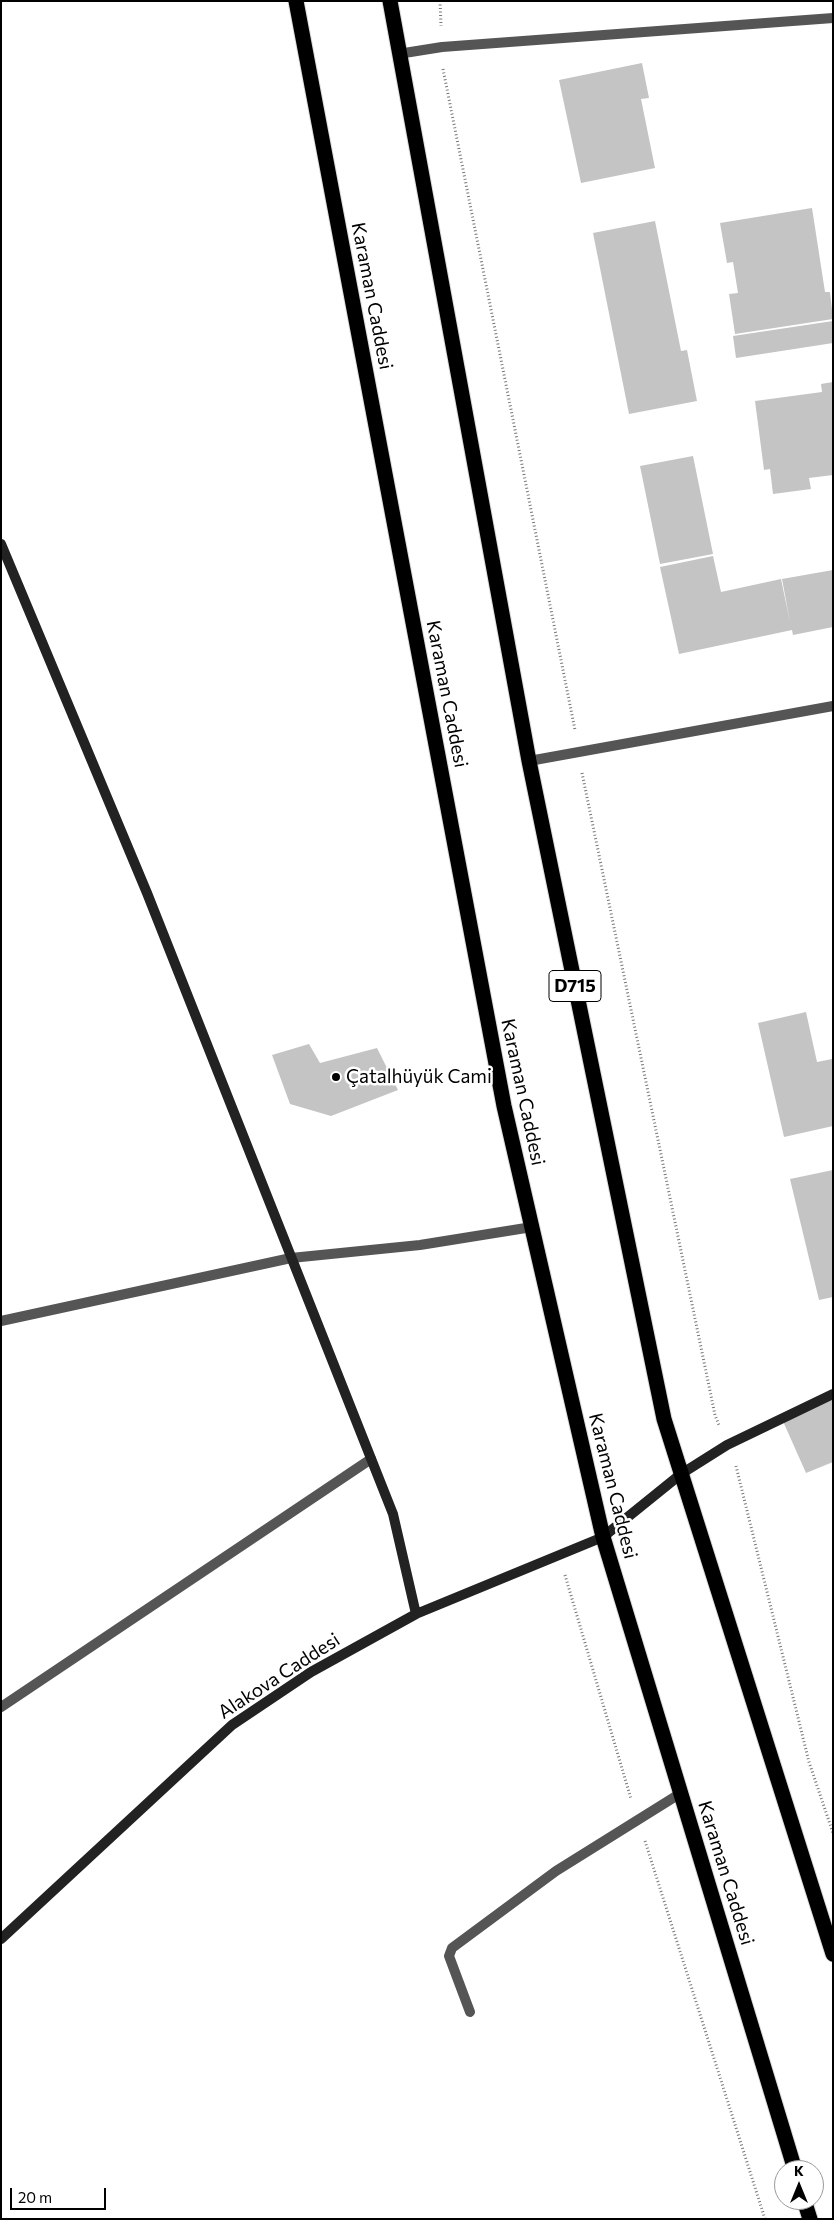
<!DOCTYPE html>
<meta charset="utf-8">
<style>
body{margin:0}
#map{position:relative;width:834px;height:2220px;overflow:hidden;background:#fff;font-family:Commissioner,sans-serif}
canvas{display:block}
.frame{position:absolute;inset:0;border:2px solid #000;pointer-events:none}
.north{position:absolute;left:774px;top:2160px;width:50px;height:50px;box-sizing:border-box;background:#fff;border:1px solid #999;border-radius:50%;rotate:0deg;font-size:14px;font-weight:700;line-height:20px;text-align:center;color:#000}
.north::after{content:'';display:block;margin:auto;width:18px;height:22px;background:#000;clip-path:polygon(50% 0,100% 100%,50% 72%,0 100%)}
.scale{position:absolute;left:10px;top:2188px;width:96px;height:22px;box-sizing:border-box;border:2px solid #000;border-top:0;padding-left:6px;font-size:15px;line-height:18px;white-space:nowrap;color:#000;-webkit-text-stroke:4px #fff;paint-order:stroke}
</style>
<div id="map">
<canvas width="834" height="2220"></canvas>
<div class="frame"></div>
<div class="north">K</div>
<div class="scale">20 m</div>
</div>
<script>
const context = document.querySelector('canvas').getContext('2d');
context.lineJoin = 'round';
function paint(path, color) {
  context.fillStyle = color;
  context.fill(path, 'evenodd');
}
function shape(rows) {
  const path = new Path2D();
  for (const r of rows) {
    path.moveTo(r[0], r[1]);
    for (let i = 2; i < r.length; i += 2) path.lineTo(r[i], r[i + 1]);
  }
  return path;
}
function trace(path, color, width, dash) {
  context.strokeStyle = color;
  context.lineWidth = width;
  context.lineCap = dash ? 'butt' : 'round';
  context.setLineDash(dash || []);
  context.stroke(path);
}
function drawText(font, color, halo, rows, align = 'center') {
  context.font = font + ' Commissioner,sans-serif';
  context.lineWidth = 5;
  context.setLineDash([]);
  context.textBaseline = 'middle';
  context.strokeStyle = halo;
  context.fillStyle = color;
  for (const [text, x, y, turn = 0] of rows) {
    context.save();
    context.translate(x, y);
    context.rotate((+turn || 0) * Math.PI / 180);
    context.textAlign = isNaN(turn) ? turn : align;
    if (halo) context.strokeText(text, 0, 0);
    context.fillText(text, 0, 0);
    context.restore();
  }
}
const building = shape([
 [642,63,649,98,641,99,655,168,581,183,559,80],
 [812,208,825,292,830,292,833,319,735,334,729,294,738,293,733,262,727,263,720,223],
 [655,221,681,351,687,350,697,401,629,414,593,233],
 [833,321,833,343,736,358,733,336],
 [833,382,833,475,809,478,811,489,773,494,770,469,764,470,755,401,822,392,821,384],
 [693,456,713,554,660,564,640,466],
 [713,556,721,592,781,579,790,622,782,579,833,570,833,627,793,635,792,630,679,654,660,567],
 [806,1012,817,1062,832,1059,833,1062,833,1126,784,1137,758,1023],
 [309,1044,320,1063,377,1048,398,1090,331,1116,290,1104,272,1055],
 [833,1170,833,1297,819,1300,790,1179],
 [833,1397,833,1462,806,1473,782,1419]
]);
const path = shape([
 [440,1,441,26],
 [443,69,575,730],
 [582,773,715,1415,719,1425],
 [736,1466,809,1762,833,1833],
 [565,1575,631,1799],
 [645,1841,765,2219]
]);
const street = shape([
 [398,54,442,47,833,18],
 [529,761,833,706],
 [1,1321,291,1258,420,1245,532,1227],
 [1,1707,371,1459],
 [470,2012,449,1956,452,1948,556,1871,681,1793]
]);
const secondary = shape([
 [1,544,147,893,393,1514,416,1614],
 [1,1939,232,1725,311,1672,416,1614,603,1537,681,1474,727,1445,833,1394]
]);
const highway = shape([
 [296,1,504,1106,603,1537,795,2170],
 [390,1,529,761,664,1419,833,1954],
 [804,2200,810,2219]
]);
const markers = [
 [336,1077,5,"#000"]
];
const shields = [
 [575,986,52]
];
const shieldNames = [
 ["D715",575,986]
];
const streetNames = [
 ["Karaman Caddesi",372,296,79],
 ["Karaman Caddesi",447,694,79],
 ["Karaman Caddesi",523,1092,78],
 ["Karaman Caddesi",613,1486,76],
 ["Alakova Caddesi",279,1676,-33],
 ["Karaman Caddesi",726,1873,73]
];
const poiNames = [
 ["Çatalhüyük Cami",346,1077]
];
paint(building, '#c4c4c4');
trace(highway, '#dbdbdb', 17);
trace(path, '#777', 3, [1, 2.5]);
trace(street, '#555', 10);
trace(secondary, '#222', 10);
trace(highway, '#000', 15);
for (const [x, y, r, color] of markers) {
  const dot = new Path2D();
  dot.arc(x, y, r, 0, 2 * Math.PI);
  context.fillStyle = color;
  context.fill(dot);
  trace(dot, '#fff', 2);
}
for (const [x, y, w] of shields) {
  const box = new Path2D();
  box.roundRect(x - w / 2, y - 15.5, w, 31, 4);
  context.fillStyle = '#fff';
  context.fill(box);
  trace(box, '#000', 1);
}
drawText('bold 18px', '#000', null, shieldNames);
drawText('19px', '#000', '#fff', streetNames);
drawText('19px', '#000', '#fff', poiNames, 'left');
</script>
